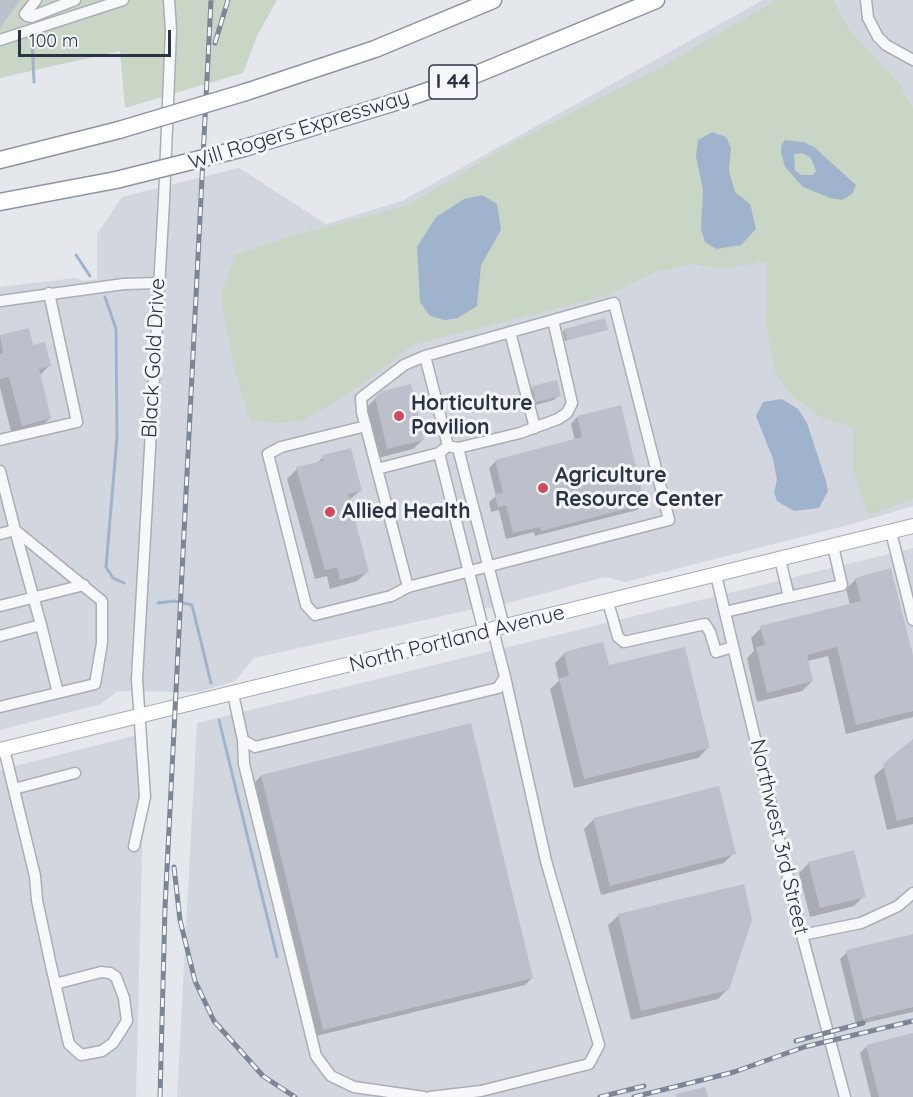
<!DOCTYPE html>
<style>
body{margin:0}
#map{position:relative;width:913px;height:1097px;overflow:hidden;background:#e4e7ec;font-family:Quicksand,sans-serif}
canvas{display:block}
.scale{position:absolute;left:18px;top:30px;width:153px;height:27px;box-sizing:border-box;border:3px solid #2b3445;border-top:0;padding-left:8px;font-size:18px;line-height:21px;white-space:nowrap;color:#2b3445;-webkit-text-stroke:4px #f4f6f9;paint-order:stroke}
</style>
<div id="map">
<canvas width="913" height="1097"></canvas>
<div class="scale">100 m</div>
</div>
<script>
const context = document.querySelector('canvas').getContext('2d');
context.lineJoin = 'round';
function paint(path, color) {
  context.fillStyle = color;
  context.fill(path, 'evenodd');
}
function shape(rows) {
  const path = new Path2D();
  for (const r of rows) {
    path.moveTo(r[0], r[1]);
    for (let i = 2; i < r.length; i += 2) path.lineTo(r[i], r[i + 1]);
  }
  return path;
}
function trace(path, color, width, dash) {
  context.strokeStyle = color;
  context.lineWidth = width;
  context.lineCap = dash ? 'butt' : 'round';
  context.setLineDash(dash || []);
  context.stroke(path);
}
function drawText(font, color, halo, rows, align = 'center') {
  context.font = font + ' Quicksand,sans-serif';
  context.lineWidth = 6;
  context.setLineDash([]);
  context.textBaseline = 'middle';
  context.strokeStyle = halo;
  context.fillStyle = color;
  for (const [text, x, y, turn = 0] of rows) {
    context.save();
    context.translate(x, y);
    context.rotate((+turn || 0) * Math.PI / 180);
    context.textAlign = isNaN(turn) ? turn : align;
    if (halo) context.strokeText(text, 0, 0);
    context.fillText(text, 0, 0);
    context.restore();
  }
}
const built = shape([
 [763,0,913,0,913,506,856,523,625,582,605,577,489,608,474,609,254,658,235,681,199,692,117,691,101,704,0,730,0,287,75,278,84,281,97,279,97,234,122,197,239,168,326,224,402,201],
 [913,548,913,1097,177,1097,197,723],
 [145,733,136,1097,0,1097,0,770]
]);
const green = shape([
 [0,0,277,0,258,34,243,73,125,108,120,51,0,78],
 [776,0,833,0,850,31,899,83,913,108,913,499,868,515,853,470,853,428,819,416,792,396,775,373,766,324,767,261,725,269,691,264,655,272,606,296,420,343,408,349,350,393,303,421,278,423,250,421,234,369,221,295,235,255,288,237,406,206,522,138,658,69]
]);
const water = shape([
 [712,132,726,137,731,148,729,171,735,192,750,204,756,229,741,245,716,249,705,242,701,229,703,190,696,156,698,140],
 [785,140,803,142,814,147,856,185,852,194,842,200,830,198,803,187,785,167,781,152,782,144],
 [802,153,811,158,816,171,813,175,801,175,795,170,794,154],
 [482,195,497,204,501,230,481,265,477,306,458,318,445,320,430,316,420,302,417,247,436,217,464,199],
 [782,399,798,409,807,423,826,481,828,491,819,508,794,511,777,501,774,492,777,480,773,459,756,416,763,402]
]);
const shadow = shape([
 [606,329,565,341,563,332,564,330],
 [28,330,32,347,49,366,39,376,50,418,40,428,12,435,0,387,0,337],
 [533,388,559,395,554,400,532,406,528,392],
 [376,398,423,440,413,449,378,458,366,408],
 [577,417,644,503,637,510,535,536,534,532,506,539,499,510,491,512,489,502,496,496,489,468,496,461,575,441,571,424],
 [323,457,360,491,348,501,367,572,357,581,330,589,327,576,315,579,287,479,297,469,316,464],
 [856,579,913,661,913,717,846,734,828,656,807,661,812,681,802,691,757,702,747,658,754,651,751,638,761,628,850,605,846,589],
 [565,653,608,667,708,748,698,758,574,788,550,689,559,681,555,663],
 [913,741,913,824,887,830,874,776],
 [261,776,532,978,525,985,316,1036,254,783],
 [594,819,734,853,724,863,601,895,584,829],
 [809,863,864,896,854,906,810,917,799,873],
 [742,886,728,989,718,999,631,1020,608,925,618,916],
 [913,936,913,1012,856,1025,840,959,847,952],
 [913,1035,913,1097,871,1097,860,1053,867,1046]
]);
const stream = shape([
 [32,41,34,82],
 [76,255,90,276],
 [105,297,116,329,117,437,106,567,113,578,124,583],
 [158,603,174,601,192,605,211,683],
 [219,720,277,957]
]);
const building = shape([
 [0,0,20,0,0,28],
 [605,318,608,330,567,340,564,329],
 [29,328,33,345,45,342,51,366,39,369,51,418,22,426,9,377,0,379,0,354,3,353,0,335],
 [557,380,561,396,536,402,532,386],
 [411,384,424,440,387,449,375,397,383,391],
 [621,405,645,504,541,531,540,527,513,533,506,505,498,507,496,500,495,494,503,493,495,460,582,437,577,416],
 [351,448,362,491,348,494,369,572,340,580,337,567,325,570,296,467,323,461,322,455],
 [891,568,913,655,913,711,856,725,837,647,807,655,813,681,767,693,756,647,765,645,760,626,861,601,855,578],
 [603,642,609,665,685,647,710,748,584,779,559,678,569,676,564,652],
 [471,723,533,978,323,1030,261,775],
 [913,739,913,817,897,821,883,764],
 [719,786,736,854,610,886,593,818],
 [854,850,866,897,820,908,808,862],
 [744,884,752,920,729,990,641,1011,618,914],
 [913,934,913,1007,863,1019,846,950],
 [913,1033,913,1097,879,1097,866,1045],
 [705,1087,708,1097,676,1097,676,1094]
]);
const minor = shape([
 [36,0,25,14,27,16,31,17,75,0],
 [866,0,868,18,878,37,886,45,913,60],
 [0,40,123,0],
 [0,301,124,284,158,283],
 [510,332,535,428],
 [425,356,448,446],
 [366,426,281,447,268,454,306,605,315,615,391,596,408,587,669,520,614,303,425,356,404,365,361,398,362,412,408,587],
 [0,440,77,422,49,293],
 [458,448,504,627],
 [439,453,484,632],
 [377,469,439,453,448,446,458,448,520,433,558,419,567,413,572,403,553,320],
 [0,471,15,530,102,601,102,643,95,684,0,707],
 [891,532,913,620],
 [0,534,15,530,41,625,0,636],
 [780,559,789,597,842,585,833,546],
 [716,575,802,935,845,1097],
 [608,602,618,637,624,642,705,624,710,632,716,652,733,647],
 [0,606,84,585],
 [725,612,789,597],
 [41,625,58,693],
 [233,694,243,740,255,747,498,688,505,677,493,630],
 [243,740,244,764,316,1056,331,1076,354,1087,424,1097],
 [4,749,35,876,37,900,50,961,69,1044,81,1055,102,1051,113,1043,127,1021,124,998,116,977,110,973,101,972,55,984],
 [14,789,75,773],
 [134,846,145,797,137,679,164,200,171,30,169,0],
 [802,935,861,923,898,906,913,893],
 [430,1097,481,1091,589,1064,599,1045,546,861,505,677]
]);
const major = shape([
 [0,750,913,526]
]);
const highway = shape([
 [246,92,375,49,493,0],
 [244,148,389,104,472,76,656,0],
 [0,160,119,130],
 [0,202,116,180]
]);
const rail = shape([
 [215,43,228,0],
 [174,867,180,920,195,981,214,1021,263,1076,295,1097],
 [796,1041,863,1023],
 [160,1097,165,908,211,0],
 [600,1097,644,1086],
 [634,1097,734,1072,804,1047,913,1021]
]);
const highwayBridge = shape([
 [119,130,246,92],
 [116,180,244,148]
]);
const markers = [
 [399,416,6,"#d1495b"],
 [543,488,6,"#d1495b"],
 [330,512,6,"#d1495b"]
];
const shields = [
 [453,82,48]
];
const shieldNames = [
 ["I 44",453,82]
];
const streetNames = [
 ["Will Rogers Expressway",299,130,-17],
 ["Black Gold Drive",154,358,-87],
 ["North Portland Avenue",457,639,-14],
 ["Northwest 3rd Street",779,837,77]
];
const poiNames = [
 ["Horticulture",411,404],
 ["Pavilion",411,428],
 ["Agriculture",555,476],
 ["Resource Center",555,500],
 ["Allied Health",342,512]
];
paint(built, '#d2d6de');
paint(green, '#c9d6c5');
paint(water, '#9fb4cc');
paint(shadow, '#0003');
trace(stream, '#9fb4cc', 3);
paint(building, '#bbc0ca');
trace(minor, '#a9aeb7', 13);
trace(major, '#a3abb8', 16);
trace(highway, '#8b94a3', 19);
trace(minor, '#f7f8fa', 10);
trace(major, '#fff', 14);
trace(highway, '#fff', 16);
trace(rail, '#7d8696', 5);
trace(rail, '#f4f6f9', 3, [9]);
trace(highwayBridge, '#8b94a3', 19, []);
trace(highwayBridge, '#fff', 16);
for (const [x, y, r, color] of markers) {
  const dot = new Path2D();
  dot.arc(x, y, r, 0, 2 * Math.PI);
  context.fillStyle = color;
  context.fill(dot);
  trace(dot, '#f4f6f9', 2);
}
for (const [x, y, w] of shields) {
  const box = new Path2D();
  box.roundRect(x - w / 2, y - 17, w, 34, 4.5);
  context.fillStyle = '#f4f6f9';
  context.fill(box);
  trace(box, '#2b3445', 1.5);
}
drawText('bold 20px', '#2b3445', null, shieldNames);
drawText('21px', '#2b3445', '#f4f6f9', streetNames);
drawText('bold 21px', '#2b3445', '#f4f6f9', poiNames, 'left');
</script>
